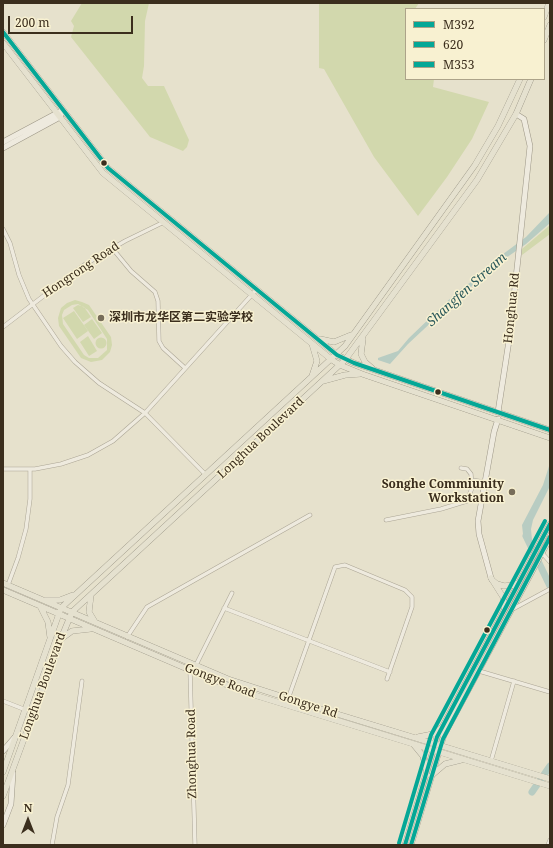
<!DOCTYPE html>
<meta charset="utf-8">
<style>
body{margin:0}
#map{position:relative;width:553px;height:848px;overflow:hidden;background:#e6e1cc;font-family:"Noto Serif",serif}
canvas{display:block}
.frame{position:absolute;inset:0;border:4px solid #3b2e1d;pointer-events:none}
.legend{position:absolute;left:405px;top:8px;width:140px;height:72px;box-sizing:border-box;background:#f8f1d1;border:1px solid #aca389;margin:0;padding:5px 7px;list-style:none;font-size:12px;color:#3b2e1d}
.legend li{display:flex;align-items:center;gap:8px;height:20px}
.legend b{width:20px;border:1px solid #aca389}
.north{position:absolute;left:8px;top:800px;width:40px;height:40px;-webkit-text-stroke:3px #f8f1d1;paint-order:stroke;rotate:0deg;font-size:11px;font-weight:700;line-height:16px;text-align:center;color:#3b2e1d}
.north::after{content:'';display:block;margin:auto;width:14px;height:18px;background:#3b2e1d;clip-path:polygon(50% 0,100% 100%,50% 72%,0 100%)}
.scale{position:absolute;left:8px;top:16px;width:125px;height:18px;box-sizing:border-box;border:2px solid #3b2e1d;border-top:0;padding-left:5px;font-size:12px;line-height:14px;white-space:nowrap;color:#3b2e1d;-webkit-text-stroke:3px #f8f1d1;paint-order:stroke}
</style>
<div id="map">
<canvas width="553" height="848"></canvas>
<div class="frame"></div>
<ul class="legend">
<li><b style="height:5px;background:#04a796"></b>M392</li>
<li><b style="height:5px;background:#04a796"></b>620</li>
<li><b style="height:5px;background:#04a796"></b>M353</li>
</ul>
<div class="north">N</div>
<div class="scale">200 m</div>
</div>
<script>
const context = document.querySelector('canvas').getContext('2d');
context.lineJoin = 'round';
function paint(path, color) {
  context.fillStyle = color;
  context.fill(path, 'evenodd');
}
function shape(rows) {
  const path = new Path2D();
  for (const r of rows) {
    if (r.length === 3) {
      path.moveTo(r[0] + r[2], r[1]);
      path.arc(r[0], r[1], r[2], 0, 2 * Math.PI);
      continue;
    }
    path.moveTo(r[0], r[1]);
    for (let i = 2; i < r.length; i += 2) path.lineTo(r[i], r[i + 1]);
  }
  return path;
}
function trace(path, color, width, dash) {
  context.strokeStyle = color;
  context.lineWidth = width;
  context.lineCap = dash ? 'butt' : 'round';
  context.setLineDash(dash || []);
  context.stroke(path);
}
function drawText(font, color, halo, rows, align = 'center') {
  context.font = font + ' "Noto Serif","Noto Sans SC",serif';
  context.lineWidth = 3;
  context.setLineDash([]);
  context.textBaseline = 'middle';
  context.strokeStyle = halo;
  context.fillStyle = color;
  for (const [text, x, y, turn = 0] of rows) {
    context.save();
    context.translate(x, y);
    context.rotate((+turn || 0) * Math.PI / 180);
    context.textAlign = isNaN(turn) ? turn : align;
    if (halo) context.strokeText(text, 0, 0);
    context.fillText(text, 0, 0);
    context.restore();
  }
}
const green = shape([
 [82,3,149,3,145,21,144,66,142,78,148,86,164,86,189,140,187,147,183,151,150,137,71,37,74,26,71,21],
 [319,3,419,3,415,9,406,9,406,79,434,79,433,87,489,102,472,139,447,177,418,216,374,157,324,69,319,68],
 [550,225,550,234,522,255,522,249],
 [75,300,82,302,89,305,111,337,112,345,110,352,102,360,91,362,81,358,59,326,58,318,61,308,67,303],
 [78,304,88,310,107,339,107,350,98,358,89,358,84,355,63,324,62,315,64,310,72,305],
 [78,305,84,307,91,317,83,322,73,308],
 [74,311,88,331,77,339,63,318],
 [92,319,102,333,94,339,84,325],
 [88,336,97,351,89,356,80,342],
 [101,343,5.5]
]);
const water = shape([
 [550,212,550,223,526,244,490,269,476,284,467,289,408,344,390,364,378,360,378,358,398,351,409,338,458,291,481,275,491,263,526,237],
 [550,463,550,486,533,520,531,529,532,540,528,546,523,534,522,525,543,485]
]);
const river = shape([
 [526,536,550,586],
 [532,792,550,766]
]);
const street = shape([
 [3,229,10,243,19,275,29,299,61,346,75,362,99,383,145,413,206,475],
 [112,248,131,271,155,292,158,301,159,341,163,348,185,368],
 [3,327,84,265,125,241,164,222],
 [3,469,35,469,61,464,88,455,113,441,145,413,257,289],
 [471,480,485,482],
 [386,520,441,509,467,501,472,488,471,474,467,469,461,468],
 [542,553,550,562],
 [8,585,18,558,26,529,30,499,30,469],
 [224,608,390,672],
 [513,609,550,589],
 [127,637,147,607,310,515],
 [479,671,550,692],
 [288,699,335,567,345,565,405,590,412,597,412,607,387,679],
 [3,701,26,710],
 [491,761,514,681],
 [52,845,57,817,68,785,82,681],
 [195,845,190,670,196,665,232,593],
 [548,845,550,840]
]);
const secondary = shape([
 [3,142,61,111],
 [3,148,60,117,63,110],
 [498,412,510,334,530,146,524,119,516,114],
 [491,578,479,534,478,521,494,432,498,419],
 [3,751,15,737],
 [3,825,11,804,13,773]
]);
const primary = shape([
 [544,17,549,3],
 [3,32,108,168,337,355,354,363,550,430],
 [544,40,550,25],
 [3,43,103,173,332,360,340,365,362,374,550,438],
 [320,339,334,342,351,335],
 [363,339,361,354,365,362,372,368],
 [312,344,317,361,312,376],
 [323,381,345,375,360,374],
 [491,578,503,597,504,608],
 [492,580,497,584,504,586,514,585,519,582],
 [3,583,228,679,324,710,550,779],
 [3,590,206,677,251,694,550,786],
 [91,595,89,612,95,622],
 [45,600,60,600,73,595],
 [40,606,48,622,50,637],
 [61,639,72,631,90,629],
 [418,737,433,734,441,728],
 [414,745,423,756,426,769],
 [3,772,61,608,345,346,475,165,498,126,520,79],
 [431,776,445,764,461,760],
 [3,796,60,641,72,612,345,360,477,180,516,114,531,79],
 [405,845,437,737,550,524],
 [411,845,444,735,550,538]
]);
const bus1 = shape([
 [3,32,108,168,337,355,354,363,550,430],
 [405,845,437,737,550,524]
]);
const bus2 = shape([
 [411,845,443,739,550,537]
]);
const bus3 = shape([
 [399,843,431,735,545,521]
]);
const markers = [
 [104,163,3.5,"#3b2e1d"],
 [101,318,4,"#776d5a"],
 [438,392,3.5,"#3b2e1d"],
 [512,492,4,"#776d5a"],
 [487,630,3.5,"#3b2e1d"]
];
const streetNames = [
 ["Hongrong Road",81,270,-34],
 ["Honghua Rd",512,308,-84],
 ["Longhua Boulevard",261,438,-43],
 ["Gongye Road",220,681,21],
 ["Longhua Boulevard",43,686,-70],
 ["Gongye Rd",308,705,18],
 ["Zhonghua Road",192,754,-91]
];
const poiNames = [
 ["深圳市龙华区第二实验学校",109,318],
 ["Songhe Commiunity",504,485,"right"],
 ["Workstation",504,499,"right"]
];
const waterNames = [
 ["Shangfen Stream",467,290,-42]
];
paint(green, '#d2d8ad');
paint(water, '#b8ccc2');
trace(river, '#b8ccc2', 7);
trace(street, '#aba595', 4.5);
trace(secondary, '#9b9585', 6);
trace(primary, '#908b7c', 6);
trace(street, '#eeeade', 3.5);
trace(secondary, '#eeeade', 5);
trace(primary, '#e5e1cf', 5.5);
trace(bus1, '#04a796', 4);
trace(bus2, '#04a796', 4);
trace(bus3, '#04a796', 4);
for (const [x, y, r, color] of markers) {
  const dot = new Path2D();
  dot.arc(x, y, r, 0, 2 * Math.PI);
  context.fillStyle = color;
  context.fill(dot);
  trace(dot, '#f8f1d1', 1.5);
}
drawText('12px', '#3b2e1d', '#f8f1d1', streetNames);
drawText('bold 12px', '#3b2e1d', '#f8f1d1', poiNames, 'left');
drawText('italic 13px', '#2b595b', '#f8f1d1', waterNames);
</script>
